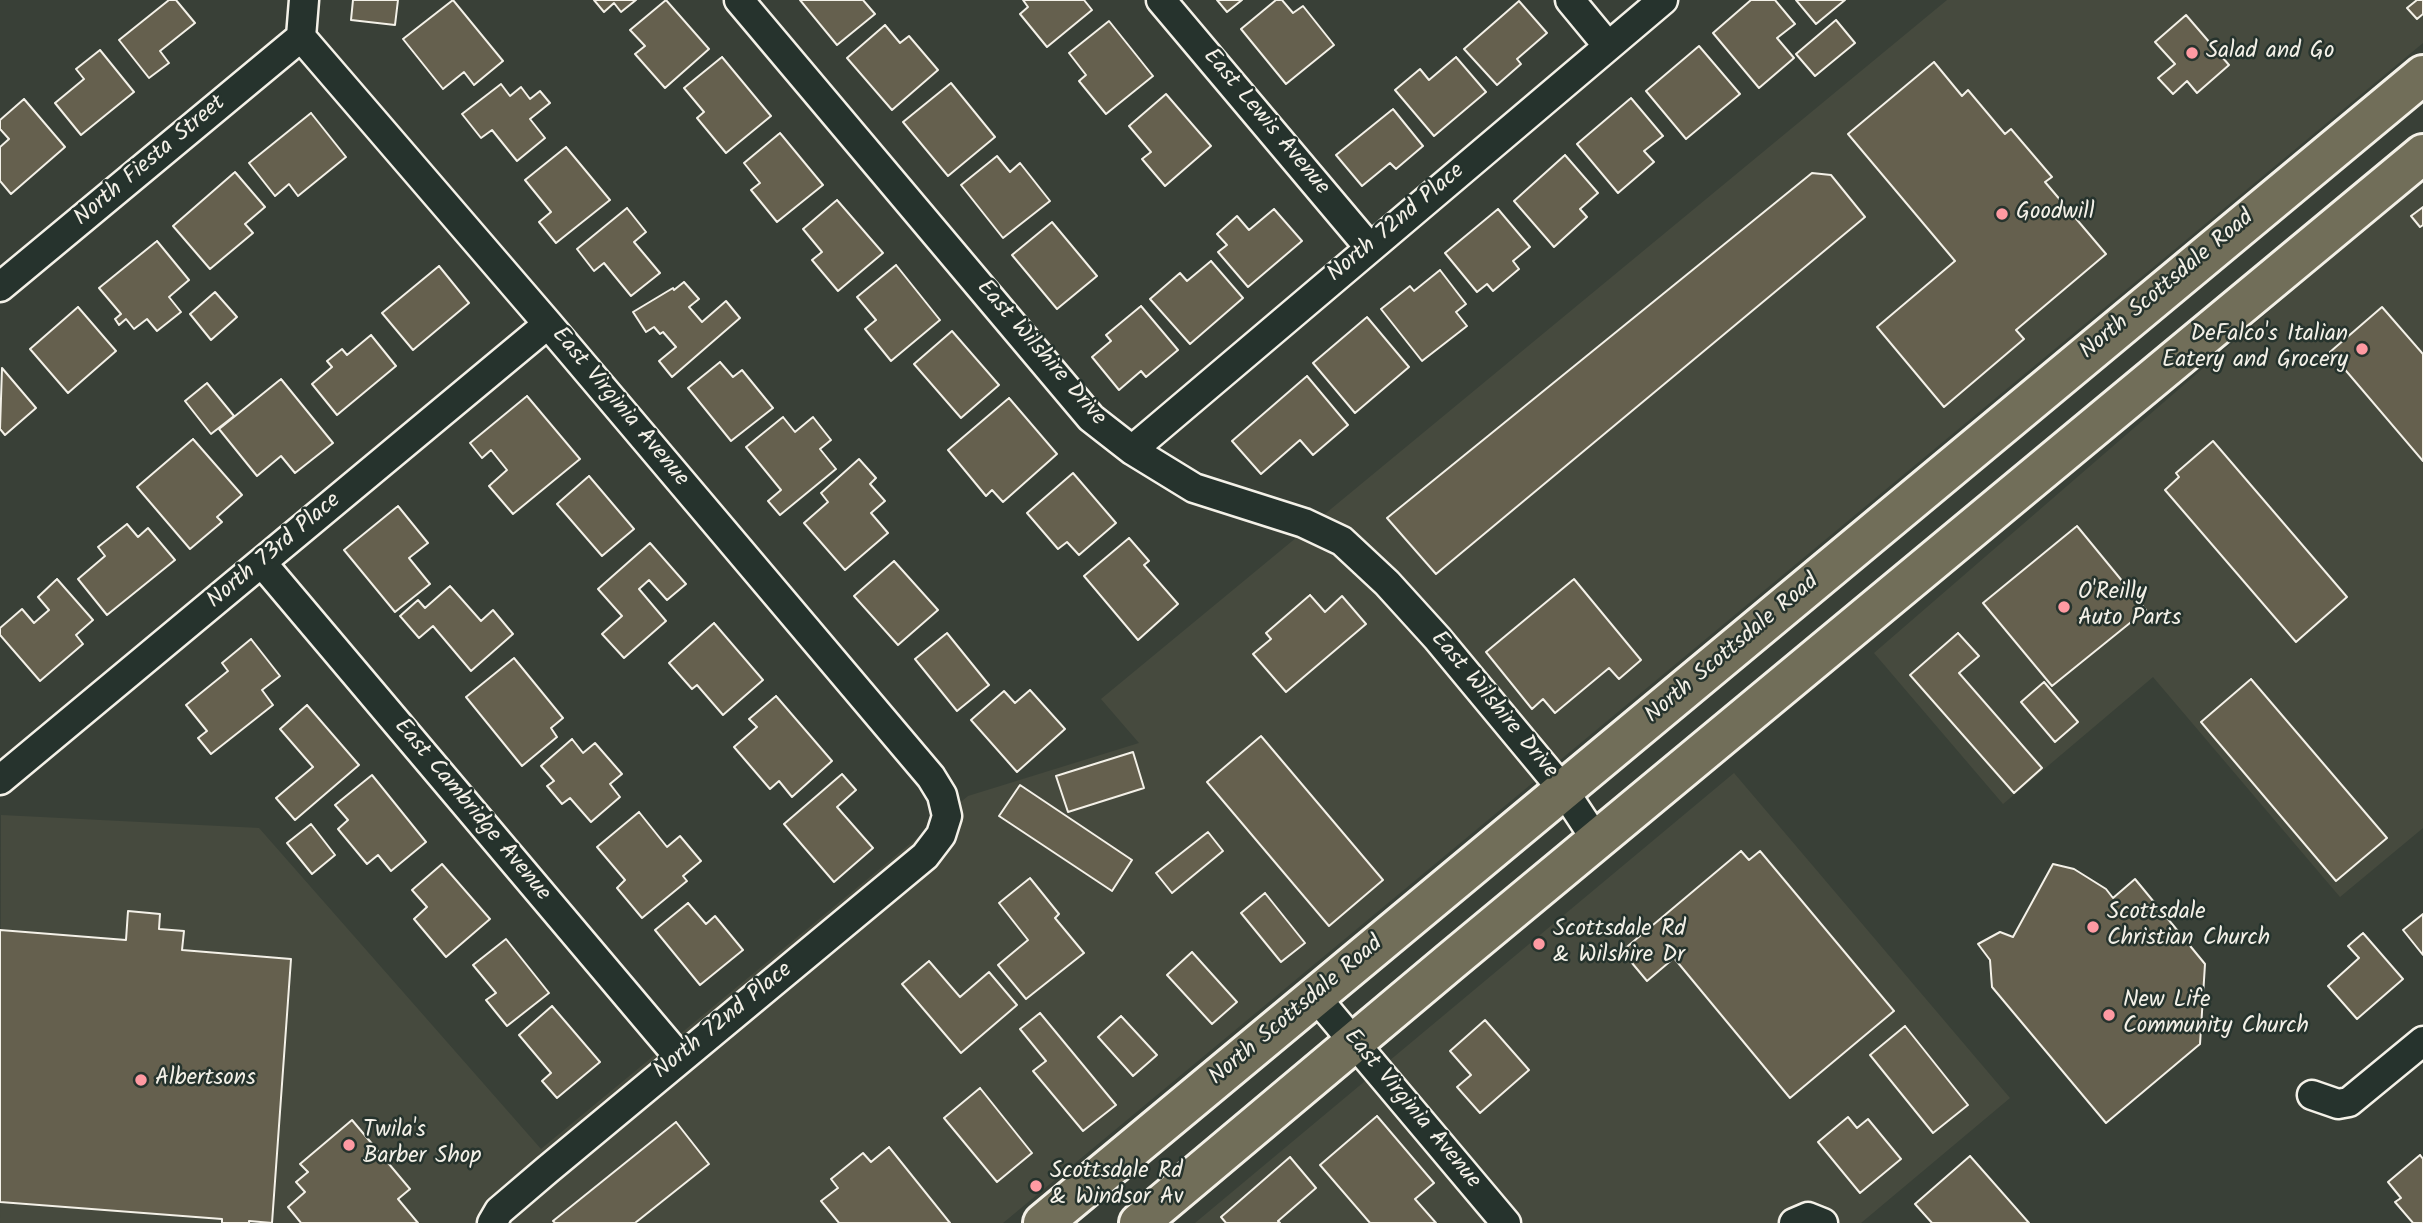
<!DOCTYPE html>
<style>
body{margin:0}
canvas{display:block;background:#394037}
</style>
<canvas width="2423" height="1223"></canvas>
<script>
const context = document.querySelector('canvas').getContext('2d');
context.lineJoin = 'round';
function paint(path, color) {
  context.fillStyle = color;
  context.fill(path, 'evenodd');
}
function shape(rows) {
  const path = new Path2D();
  for (const r of rows) {
    path.moveTo(r[0], r[1]);
    for (let i = 2; i < r.length; i += 2) path.lineTo(r[i], r[i + 1]);
  }
  return path;
}
function trace(path, color, width, dash) {
  context.strokeStyle = color;
  context.lineWidth = width;
  context.lineCap = dash ? 'butt' : 'round';
  context.setLineDash(dash || []);
  context.stroke(path);
}
function drawText(font, color, halo, rows, align = 'center') {
  context.font = font + ' Kalam,sans-serif';
  context.lineWidth = 5;
  context.setLineDash([]);
  context.textBaseline = 'middle';
  context.strokeStyle = halo;
  context.fillStyle = color;
  for (const [text, x, y, turn = 0] of rows) {
    context.save();
    context.translate(x, y);
    context.rotate((+turn || 0) * Math.PI / 180);
    context.textAlign = isNaN(turn) ? turn : align;
    if (halo) context.strokeText(text, 0, 0);
    context.fillText(text, 0, 0);
    context.restore();
  }
}
const built = shape([
 [1947,0,2423,0,2423,43,1003,1223,0,1223,1,815,259,828,541,1149,968,796,1139,743,1101,699],
 [2423,182,2423,828,2340,897,2153,677,2003,804,1874,653,2282,300],
 [1734,773,2010,1098,1861,1223,1195,1223]
]);
const building = shape([
 [169,0,176,0,195,23,160,51,169,63,149,78,119,40,169,0],
 [353,0,398,0,395,25,351,20,353,0],
 [453,0,503,61,474,85,464,72,443,89,403,39,453,0],
 [594,0,636,0,621,12,614,3,604,12,594,0],
 [666,0,709,49,665,88,635,54,645,46,630,30,666,0],
 [800,0,863,0,875,14,837,45,800,0],
 [1023,0,1084,0,1092,10,1047,47,1020,14,1028,7,1023,0],
 [1217,0,1242,0,1227,12,1217,0],
 [1276,0,1282,0,1293,13,1303,6,1334,45,1286,84,1241,29,1276,0],
 [1751,0,1775,0,1795,24,1777,38,1794,58,1759,88,1713,33,1751,0],
 [1796,0,1845,0,1816,24,1796,0],
 [2417,0,2423,0,2423,14,2417,19,2407,8,2417,0],
 [1519,1,1547,33,1517,59,1521,64,1497,85,1464,49,1519,1],
 [2186,15,2229,65,2197,93,2187,81,2173,94,2158,78,2175,64,2155,42,2186,15],
 [1836,20,1855,43,1815,76,1796,54,1836,20],
 [1109,21,1153,76,1106,114,1079,81,1086,75,1069,53,1109,21],
 [885,25,900,43,909,36,938,70,892,110,847,58,885,25],
 [1699,46,1740,94,1686,139,1646,91,1699,46],
 [100,50,134,92,81,135,55,103,84,79,76,69,100,50],
 [722,57,771,116,726,153,697,118,704,112,684,88,722,57],
 [1456,57,1486,92,1434,136,1395,90,1420,69,1429,80,1456,57],
 [1934,62,1962,96,1968,90,2005,134,2011,129,2052,177,2045,182,2106,254,2016,330,2024,339,1944,407,1877,327,1955,261,1848,134,1934,62],
 [951,83,995,137,948,176,903,122,951,83],
 [501,84,510,96,521,87,530,99,540,91,550,103,530,119,545,138,517,161,492,130,481,138,462,114,501,84],
 [1166,94,1211,146,1165,186,1142,159,1151,152,1129,126,1166,94],
 [1631,98,1663,136,1644,151,1654,162,1618,193,1577,144,1631,98],
 [24,99,65,147,11,194,0,181,0,147,9,139,0,129,0,120,24,99],
 [1393,109,1423,146,1396,169,1390,163,1362,186,1336,155,1393,109],
 [311,113,346,157,298,196,289,184,275,196,249,163,311,113],
 [780,133,823,185,777,222,751,190,760,183,744,163,780,133],
 [566,147,610,200,556,243,539,222,551,212,525,180,566,147],
 [1565,155,1598,193,1580,209,1587,217,1554,247,1514,201,1565,155],
 [997,156,1010,172,1020,163,1050,201,1003,238,961,185,997,156],
 [235,172,265,207,245,224,253,233,210,269,173,226,235,172],
 [1812,173,1831,175,1865,217,1436,574,1387,518,1812,173],
 [837,200,883,253,838,291,812,260,822,252,803,229,837,200],
 [2423,207,2423,225,2420,227,2411,216,2423,207],
 [627,208,646,232,634,242,660,273,631,296,604,263,594,271,577,249,627,208],
 [1274,209,1302,241,1248,287,1218,252,1227,245,1217,234,1237,216,1249,230,1274,209],
 [1498,209,1530,247,1513,261,1519,269,1493,291,1487,284,1477,292,1445,253,1498,209],
 [1052,222,1097,276,1057,309,1012,255,1052,222],
 [157,241,189,280,169,297,181,312,157,331,147,319,134,329,126,319,119,325,115,319,121,314,99,288,157,241],
 [1211,261,1243,298,1190,344,1150,299,1180,273,1187,281,1211,261],
 [896,265,940,320,891,361,865,329,876,320,857,297,896,265],
 [439,266,469,303,413,350,382,313,439,266],
 [1440,270,1466,304,1456,312,1467,326,1422,361,1381,309,1410,286,1414,291,1440,270],
 [684,282,699,299,689,307,702,322,726,301,740,318,672,377,659,361,676,347,663,332,660,334,654,327,646,332,633,312,673,288,674,290,684,282],
 [215,292,237,317,211,340,190,314,215,292],
 [1141,306,1178,350,1146,377,1141,371,1119,390,1092,357,1111,341,1106,335,1141,306],
 [78,307,116,351,68,393,30,349,78,307],
 [2382,307,2423,354,2423,461,2330,352,2382,307],
 [1367,317,1409,367,1355,413,1313,363,1367,317],
 [952,331,999,385,961,418,914,364,952,331],
 [371,335,396,366,337,415,312,384,332,367,327,361,342,349,347,355,371,335],
 [720,362,733,377,742,370,773,408,731,441,688,388,720,362],
 [2,368,36,408,5,435,0,429,2,368],
 [1307,376,1348,425,1313,455,1300,440,1261,474,1232,441,1307,376],
 [281,379,333,443,295,473,281,456,257,476,219,429,281,379],
 [207,383,234,416,211,434,185,401,207,383],
 [527,396,580,459,513,514,489,486,507,470,491,450,482,458,470,443,527,396],
 [1009,398,1057,454,1003,502,992,490,986,496,948,450,1009,398],
 [783,417,795,432,813,417,831,440,820,449,836,469,780,515,768,501,781,490,746,447,783,417],
 [193,439,242,495,217,517,222,522,190,549,137,487,193,439],
 [2213,441,2347,597,2296,642,2165,490,2179,477,2176,473,2213,441],
 [859,459,876,478,870,484,885,501,871,513,888,533,845,570,804,523,828,502,821,493,859,459],
 [1073,473,1116,523,1079,555,1067,542,1058,549,1027,513,1073,473],
 [589,476,634,529,602,556,557,504,589,476],
 [398,506,428,543,409,558,430,584,395,612,344,550,398,506],
 [127,524,138,537,148,528,175,560,107,615,78,579,105,556,98,547,127,524],
 [2077,526,2146,610,2052,686,1983,603,2077,526],
 [1129,538,1149,561,1144,565,1178,604,1138,640,1084,576,1129,538],
 [650,543,686,584,667,600,649,580,639,589,666,621,624,658,602,634,622,616,598,589,650,543],
 [894,561,938,610,898,645,854,596,894,561],
 [57,579,93,620,76,635,83,644,40,681,0,635,0,628,22,609,34,623,49,610,38,597,57,579],
 [1574,579,1641,660,1619,679,1609,668,1555,713,1543,699,1532,709,1486,652,1574,579],
 [450,586,481,621,493,610,513,634,471,671,433,626,419,638,400,616,418,600,425,608,450,586],
 [1310,595,1325,612,1342,596,1366,624,1286,692,1253,654,1271,639,1266,633,1310,595],
 [714,623,763,680,723,715,697,685,692,689,669,663,714,623],
 [947,633,989,685,957,711,915,659,947,633],
 [1958,633,1979,656,1959,673,2042,768,2014,793,1910,675,1958,633],
 [251,639,280,676,262,690,273,705,211,754,198,738,207,731,186,705,228,671,222,663,251,639],
 [514,658,563,718,551,728,557,737,522,766,466,697,514,658],
 [2251,679,2387,838,2336,881,2201,722,2251,679],
 [2044,682,2078,722,2055,742,2021,702,2044,682],
 [1030,690,1065,729,1017,772,971,720,1004,691,1015,703,1030,690],
 [776,696,832,761,792,797,779,781,770,789,734,747,757,727,749,719,776,696],
 [307,705,359,765,295,820,276,798,313,767,280,729,307,705],
 [1261,736,1383,880,1329,926,1207,782,1261,736],
 [572,739,583,753,595,743,622,774,610,784,620,797,591,822,570,798,562,804,547,786,554,781,541,766,572,739],
 [1133,752,1144,788,1068,812,1056,776,1133,752],
 [842,774,856,790,837,807,873,848,834,882,784,824,842,774],
 [372,775,426,842,391,871,378,855,367,864,338,829,348,820,335,805,372,775],
 [1020,785,1132,860,1112,891,999,816,1020,785],
 [639,812,667,847,680,836,701,861,683,876,687,881,642,918,617,888,625,880,597,847,639,812],
 [311,824,335,855,312,874,287,843,311,824],
 [1208,832,1223,851,1172,893,1156,873,1208,832],
 [1741,851,1749,860,1760,851,1894,1011,1790,1098,1674,958,1647,981,1622,951,1741,851],
 [442,864,490,919,446,957,414,919,427,907,412,890,442,864],
 [2053,864,2074,869,2106,889,2113,898,2135,879,2205,964,2200,1044,2106,1123,1992,987,1990,960,1978,944,2000,932,2013,937,2053,864],
 [1030,878,1059,914,1055,918,1084,953,1026,999,998,965,1028,940,999,903,1030,878],
 [1265,893,1305,943,1281,962,1241,913,1265,893],
 [688,903,706,924,715,916,743,950,700,985,655,930,688,903],
 [128,911,160,914,159,929,184,931,182,950,291,959,272,1223,249,1221,249,1223,222,1223,222,1219,0,1202,0,930,126,940,128,911],
 [2423,914,2423,955,2403,930,2423,914],
 [2363,933,2403,979,2357,1019,2328,986,2359,958,2348,946,2363,933],
 [506,939,549,993,507,1026,486,1000,496,993,473,965,506,939],
 [1192,952,1237,1002,1212,1024,1167,975,1192,952],
 [929,961,960,997,989,972,1017,1005,961,1053,902,984,929,961],
 [552,1006,600,1062,557,1098,542,1081,551,1073,519,1035,552,1006],
 [1040,1013,1116,1105,1083,1131,1033,1071,1046,1061,1020,1029,1040,1013],
 [1121,1016,1157,1055,1133,1076,1098,1037,1121,1016],
 [1485,1020,1529,1070,1480,1113,1457,1087,1471,1075,1450,1051,1485,1020],
 [1905,1026,1968,1105,1933,1133,1870,1055,1905,1026],
 [980,1088,1032,1153,997,1182,944,1118,980,1088],
 [1377,1116,1434,1183,1415,1199,1436,1223,1370,1223,1320,1165,1377,1116],
 [1848,1117,1857,1128,1868,1119,1901,1159,1860,1193,1818,1142,1848,1117],
 [352,1120,410,1189,398,1199,418,1223,301,1223,288,1207,305,1192,296,1182,308,1172,300,1164,352,1120],
 [676,1122,709,1164,635,1223,555,1223,553,1221,676,1122],
 [889,1147,950,1223,839,1223,821,1201,838,1188,831,1179,863,1153,871,1162,889,1147],
 [2420,1155,2423,1159,2423,1223,2413,1223,2395,1202,2401,1198,2388,1182,2420,1155],
 [1970,1156,2029,1223,1932,1223,1915,1204,1970,1156],
 [1290,1157,1316,1188,1278,1221,1280,1223,1226,1223,1221,1217,1290,1157]
]);
const minor = shape([
 [304,0,301,37,548,324,931,777,942,795,947,816,941,835,925,856,547,1170,499,1211,492,1223],
 [739,0,1091,418,1132,450,1194,488,1304,523,1342,541,1387,583,1437,638,1564,791,1597,841],
 [1161,0,1369,247],
 [1570,0,1608,46],
 [0,287,301,37],
 [1132,450,1663,0],
 [262,563,680,1058],
 [0,780,548,324],
 [1315,996,1506,1223],
 [2312,1095,2338,1104,2349,1102,2423,1041],
 [1794,1223,1808,1217,1823,1223]
]);
const primary = shape([
 [1043,1223,2423,75],
 [1139,1223,1451,961,2423,154]
]);
const markers = [
 [2192,53,7,"#ff9aa2"],
 [2002,214,7,"#ff9aa2"],
 [2362,349,7,"#ff9aa2"],
 [2064,607,7,"#ff9aa2"],
 [2093,927,7,"#ff9aa2"],
 [1539,944,7,"#ff9aa2"],
 [2109,1015,7,"#ff9aa2"],
 [141,1080,7,"#ff9aa2"],
 [349,1145,7,"#ff9aa2"],
 [1036,1186,7,"#ff9aa2"]
];
const poiNames = [
 ["Salad and Go",2206,53],
 ["Goodwill",2016,214],
 ["DeFalco's Italian",2348,336,"right"],
 ["Eatery and Grocery",2348,362,"right"],
 ["O'Reilly",2078,594],
 ["Auto Parts",2078,620],
 ["Scottsdale",2107,914],
 ["Christian Church",2107,940],
 ["Scottsdale Rd",1553,931],
 ["& Wilshire Dr",1553,957],
 ["New Life",2123,1002],
 ["Community Church",2123,1028],
 ["Albertsons",155,1080],
 ["Twila's",363,1132],
 ["Barber Shop",363,1158],
 ["Scottsdale Rd",1050,1173],
 ["& Windsor Av",1050,1199]
];
const streetNames = [
 ["East Lewis Avenue",1265,123,50],
 ["North Fiesta Street",151,162,-40],
 ["North 72nd Place",1397,224,-40],
 ["North Scottsdale Road",2168,286,-40],
 ["East Wilshire Drive",1040,354,49],
 ["East Virginia Avenue",619,408,50],
 ["North 73rd Place",275,552,-40],
 ["North Scottsdale Road",1733,650,-40],
 ["East Wilshire Drive",1493,706,50],
 ["East Cambridge Avenue",471,811,50],
 ["North Scottsdale Road",1297,1012,-40],
 ["North 72nd Place",724,1022,-39],
 ["East Virginia Avenue",1411,1110,50]
];
paint(built, '#464a3e');
paint(building, '#65604e');
trace(building, '#f4f1e8', 2);
trace(minor, '#f4f1e8', 33);
trace(primary, '#f4f1e8', 44);
trace(minor, '#26332d', 28);
trace(primary, '#716e59', 38);
for (const [x, y, r, color] of markers) {
  const dot = new Path2D();
  dot.arc(x, y, r, 0, 2 * Math.PI);
  context.fillStyle = color;
  context.fill(dot);
  trace(dot, '#26332d', 2.5);
}
drawText('23px', '#f4f1e8', '#26332d', poiNames, 'left');
drawText('23px', '#f4f1e8', '#26332d', streetNames);
</script>
